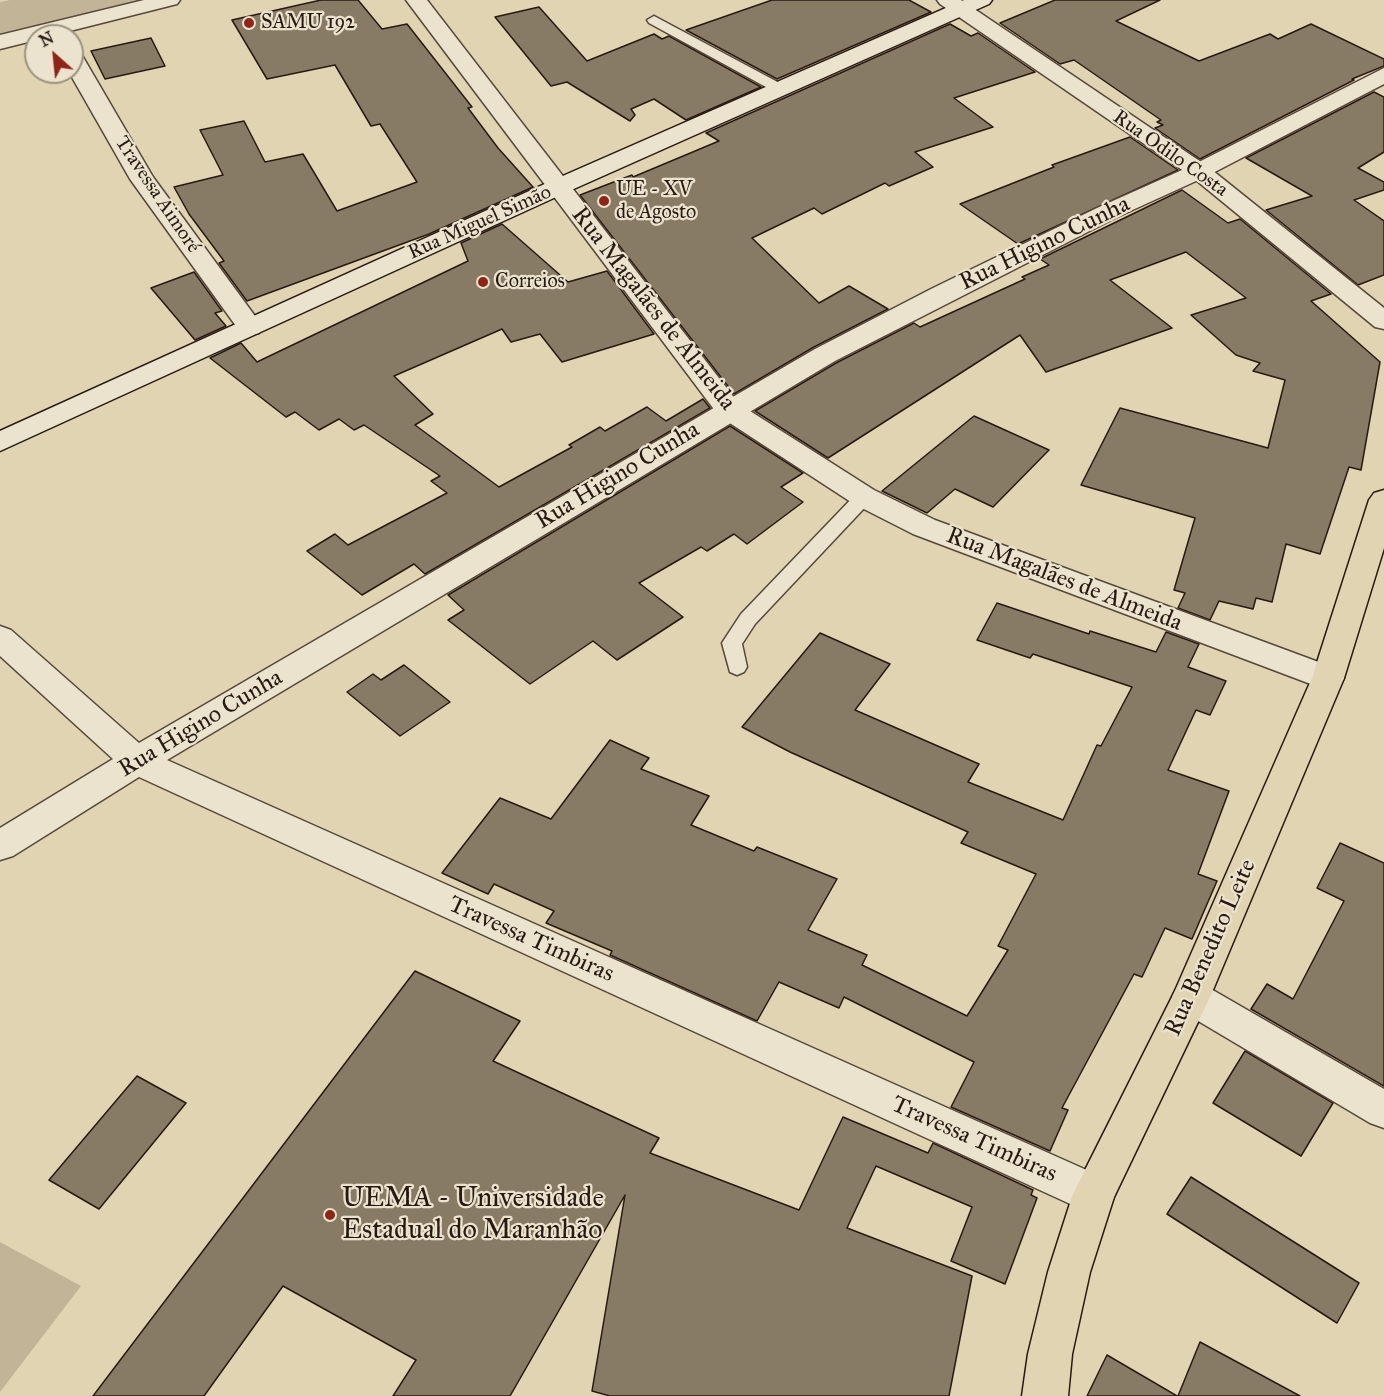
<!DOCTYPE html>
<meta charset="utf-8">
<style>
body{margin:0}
#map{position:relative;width:1384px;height:1396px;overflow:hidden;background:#e0d4b2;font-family:"IM FELL Great Primer",serif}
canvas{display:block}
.north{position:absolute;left:24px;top:24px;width:60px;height:60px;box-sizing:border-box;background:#ebe3cd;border:2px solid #9d9382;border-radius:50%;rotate:333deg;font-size:16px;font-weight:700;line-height:24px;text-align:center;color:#281a12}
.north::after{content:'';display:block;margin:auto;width:21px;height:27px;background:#8f2418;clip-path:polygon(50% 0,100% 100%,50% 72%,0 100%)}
</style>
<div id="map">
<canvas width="1384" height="1396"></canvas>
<div class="north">N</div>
</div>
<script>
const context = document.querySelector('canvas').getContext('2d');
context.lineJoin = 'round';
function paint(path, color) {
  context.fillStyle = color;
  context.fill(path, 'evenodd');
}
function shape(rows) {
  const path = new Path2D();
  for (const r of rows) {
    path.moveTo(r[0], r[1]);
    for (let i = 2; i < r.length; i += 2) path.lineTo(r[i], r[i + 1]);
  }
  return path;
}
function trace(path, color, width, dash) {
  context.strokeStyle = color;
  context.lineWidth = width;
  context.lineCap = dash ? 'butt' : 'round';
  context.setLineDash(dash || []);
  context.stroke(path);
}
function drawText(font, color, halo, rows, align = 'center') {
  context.font = font + ' "IM FELL Great Primer",serif';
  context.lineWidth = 4.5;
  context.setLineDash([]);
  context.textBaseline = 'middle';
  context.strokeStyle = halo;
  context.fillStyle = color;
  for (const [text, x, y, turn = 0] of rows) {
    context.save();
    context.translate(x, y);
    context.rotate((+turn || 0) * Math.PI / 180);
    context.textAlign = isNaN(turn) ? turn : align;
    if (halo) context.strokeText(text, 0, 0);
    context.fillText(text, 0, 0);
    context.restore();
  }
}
const green = shape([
 [10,0,142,0,0,35,0,2],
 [0,1242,81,1286,0,1392]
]);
const building = shape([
 [321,0,358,0,382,29,407,24,472,107,468,108,498,148,533,187,429,234,247,301,219,263,224,261,189,214,174,187,223,175,200,130,244,121,265,162,303,154,337,211,417,182,380,124,371,126,335,65,267,79,232,20,321,0],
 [772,0,909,0,931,12,777,79,686,30,772,0],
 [1055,0,1160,0,1116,21,1199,61,1270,34,1278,39,1311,24,1384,59,1384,66,1352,79,1354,80,1200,159,1155,128,1163,125,1157,122,1161,120,1074,60,1060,64,1000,23,1055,0],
 [539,7,587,61,654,34,662,39,669,36,761,87,686,120,654,99,631,109,635,115,630,121,567,82,551,86,495,17,539,7],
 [950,24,971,36,978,33,1035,72,954,98,993,127,915,152,933,167,889,186,885,183,822,214,814,208,752,238,819,303,849,286,888,309,814,347,734,394,580,195,632,175,633,177,719,141,706,133,950,24],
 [151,38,165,66,105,79,91,51,151,38],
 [1374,92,1384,97,1384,152,1358,168,1384,182,1384,190,1354,200,1384,221,1384,275,1358,285,1266,210,1312,196,1246,158,1374,92],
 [1130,137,1178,170,1018,244,960,204,1054,167,1052,165,1130,137],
 [1182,190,1228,223,1240,219,1331,294,1311,301,1380,362,1361,470,1349,467,1320,554,1286,544,1272,602,1256,598,1253,609,1219,601,1210,620,1178,608,1185,593,1174,590,1195,518,1081,485,1120,408,1268,448,1285,380,1253,371,1260,363,1236,355,1191,315,1246,298,1186,252,1110,280,1172,328,1046,372,1020,335,828,458,755,411,836,363,914,323,920,327,1025,279,1022,277,1049,265,1040,259,1182,190],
 [502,224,568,282,607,271,654,334,562,362,540,334,511,342,502,329,394,376,433,414,415,425,499,487,572,447,569,445,600,427,605,431,647,407,666,421,703,399,710,408,425,574,414,564,362,595,307,551,335,534,348,545,447,493,431,481,440,476,364,425,354,430,339,419,319,430,295,412,286,417,210,358,241,343,257,362,468,261,461,243,502,224],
 [194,272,222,311,215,313,226,326,195,340,151,288,194,272],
 [974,416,1049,450,993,507,955,489,927,513,882,491,974,416],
 [730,426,803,473,781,487,803,502,747,544,734,534,707,551,701,547,639,583,683,617,617,660,593,641,530,684,448,620,464,610,448,595,730,426],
 [997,603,1089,634,1090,631,1156,652,1166,632,1199,644,1188,667,1226,681,1210,715,1196,710,1168,770,1229,791,1198,874,1217,881,1192,939,1165,928,1142,977,1134,974,1062,1108,1068,1110,1050,1151,951,1107,974,1062,844,997,839,1008,779,982,757,1021,610,955,612,951,546,923,554,911,494,884,488,894,442,873,500,798,551,819,610,740,649,758,641,769,709,796,691,825,754,851,757,847,837,879,808,930,867,955,862,965,967,1016,1008,950,998,946,1036,874,961,843,968,832,790,752,742,727,820,633,890,664,855,710,979,764,968,782,1063,820,1097,745,1101,746,1132,687,1033,654,1030,658,977,640,997,603],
 [404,665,450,702,400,736,347,692,373,674,381,680,404,665],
 [1340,843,1384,863,1384,1086,1251,1009,1267,984,1293,999,1344,901,1317,888,1340,843],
 [415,971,520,1021,493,1061,659,1138,650,1153,799,1210,843,1117,928,1153,933,1143,1033,1190,1031,1195,1037,1198,1005,1284,951,1261,972,1207,876,1166,847,1228,972,1276,949,1396,610,1396,592,1391,625,1195,510,1396,393,1396,416,1360,283,1286,204,1396,93,1396,415,971],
 [1245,1051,1333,1103,1301,1156,1213,1103,1245,1051],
 [137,1076,186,1103,99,1209,49,1180,137,1076],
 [1191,1177,1359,1283,1337,1323,1167,1214,1191,1177],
 [1200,1342,1300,1396,1178,1396,1200,1342],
 [1107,1355,1177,1396,1087,1396,1107,1355]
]);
const service = shape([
 [654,16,785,86,787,89,785,92,775,92,649,23,647,20,654,16],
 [864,491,871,493,873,497,871,501,755,624,742,644,747,667,744,672,737,675,730,672,722,643,741,614,857,493,864,491]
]);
const minor = shape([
 [72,50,80,52,83,57,153,177,263,327,259,333,250,335,241,333,130,179,69,72,72,72,72,50],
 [1384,68,1384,84,1207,176,1115,218,835,361,167,760,1109,1180,1115,1194,1109,1208,1094,1213,1079,1208,139,777,13,856,0,860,0,828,113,759,0,656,0,626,11,630,139,743,815,349,931,289,1097,208,1191,166,1384,68],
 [1191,981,1204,985,1384,1089,1384,1128,1370,1123,1178,1009,1172,997,1178,985,1191,981]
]);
const tertiary = shape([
 [144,0,180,0,177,4,50,36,36,36,36,40,0,49,0,35,144,0],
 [406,0,427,0,739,404,874,490,935,520,1340,670,1344,678,1340,686,1328,690,1316,686,913,534,854,504,719,416,406,0],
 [937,0,961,0,1207,166,1384,308,1384,329,1375,327,1191,176,940,4,937,0]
]);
const secondary = shape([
 [964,0,992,0,989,4,567,192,0,451,0,431,549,182,964,0]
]);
const primary = shape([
 [1384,490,1384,548,1344,678,1210,997,1114,1197,1090,1272,1072,1354,1068,1396,1022,1396,1028,1354,1048,1272,1073,1194,1174,993,1312,678,1369,500,1374,493,1384,490]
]);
const markers = [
 [249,23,6,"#8f2418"],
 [604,201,6,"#8f2418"],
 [483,282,6,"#8f2418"],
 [330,1215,6,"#8f2418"]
];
const farPoinames = [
 ["SAMU 192",261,23],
 ["UE - XV",616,190],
 ["de Agosto",616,213],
 ["Correios",495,282]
];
const farStreetnames = [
 ["Rua Odilo Costa",1170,154,35],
 ["Travessa Aimoré",157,195,56],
 ["Rua Miguel Simão",480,223,-24]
];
const streetNames = [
 ["Rua Higino Cunha",1045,244,-26],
 ["Rua Magalães de Almeida",653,309,52],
 ["Rua Higino Cunha",618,476,-31],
 ["Rua Magalães de Almeida",1064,580,21],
 ["Rua Higino Cunha",201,724,-31],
 ["Travessa Timbiras",531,940,24],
 ["Rua Benedito Leite",1211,948,-66],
 ["Travessa Timbiras",974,1140,24]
];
const nearPoinames = [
 ["UEMA - Universidade",342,1199],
 ["Estadual do Maranhão",342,1231]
];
paint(green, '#c1b497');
paint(building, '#887b65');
trace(building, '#281a12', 1.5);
trace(service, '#56483a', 3);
trace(minor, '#56483a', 3);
trace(tertiary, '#56483a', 3);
trace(secondary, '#281a12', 3);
trace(primary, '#281a12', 3);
paint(service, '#ebe3cd');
paint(minor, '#ebe3cd');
paint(tertiary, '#ebe3cd');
paint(secondary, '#ebe3cd');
paint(primary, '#e0d4b2');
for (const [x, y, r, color] of markers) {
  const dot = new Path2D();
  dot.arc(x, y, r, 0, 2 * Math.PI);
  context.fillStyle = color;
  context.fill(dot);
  trace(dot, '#ebe3cd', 2);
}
drawText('20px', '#281a12', '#ebe3cd', farPoinames, 'left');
drawText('20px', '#281a12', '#ebe3cd', farStreetnames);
drawText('24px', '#281a12', '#ebe3cd', streetNames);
drawText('28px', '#281a12', '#ebe3cd', nearPoinames, 'left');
</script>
